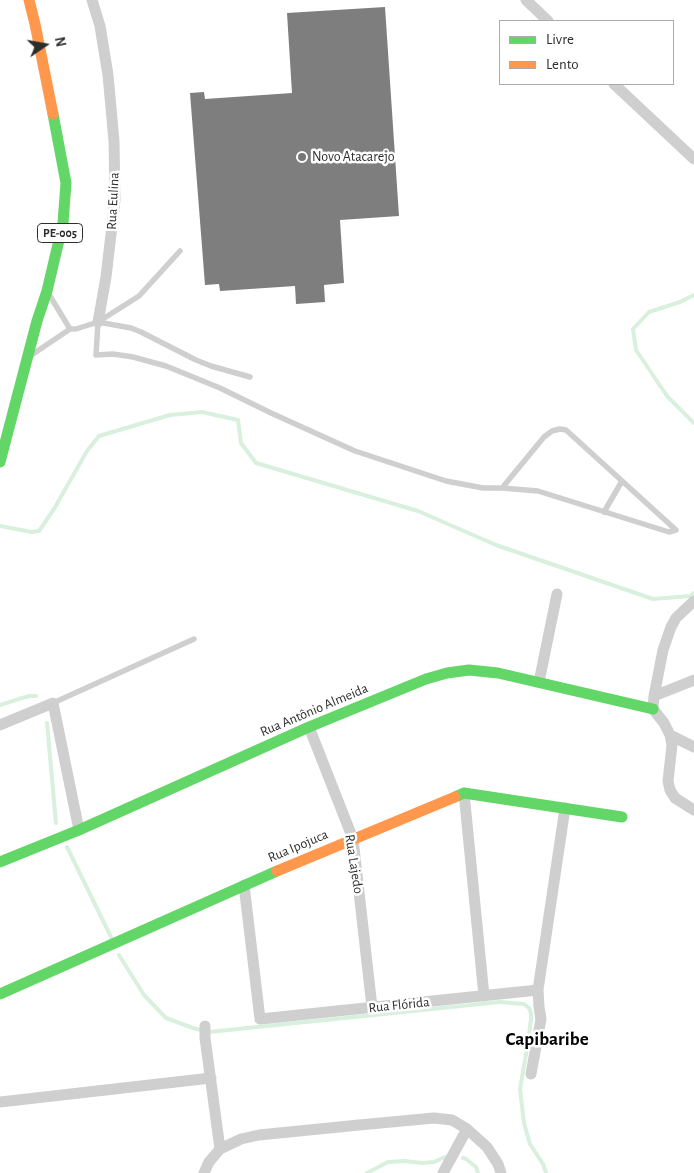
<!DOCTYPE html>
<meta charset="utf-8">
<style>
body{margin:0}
#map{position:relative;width:694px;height:1173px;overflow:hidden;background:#fff;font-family:"Alegreya Sans",sans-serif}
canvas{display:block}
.legend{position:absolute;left:499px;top:20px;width:175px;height:65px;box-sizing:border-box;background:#fff;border:1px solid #ababab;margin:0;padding:6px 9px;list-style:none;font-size:15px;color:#2d2d2d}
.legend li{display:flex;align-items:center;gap:10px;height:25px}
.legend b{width:25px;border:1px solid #ababab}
.north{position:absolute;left:20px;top:20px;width:50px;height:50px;-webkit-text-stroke:4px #fff;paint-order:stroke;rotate:78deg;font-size:14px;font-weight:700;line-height:20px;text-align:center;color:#2d2d2d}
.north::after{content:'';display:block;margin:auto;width:18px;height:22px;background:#2d2d2d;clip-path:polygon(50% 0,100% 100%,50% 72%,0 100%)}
</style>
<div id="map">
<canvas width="694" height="1173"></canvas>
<ul class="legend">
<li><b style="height:6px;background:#63d668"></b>Livre</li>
<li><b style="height:6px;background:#ff974d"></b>Lento</li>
</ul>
<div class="north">N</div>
</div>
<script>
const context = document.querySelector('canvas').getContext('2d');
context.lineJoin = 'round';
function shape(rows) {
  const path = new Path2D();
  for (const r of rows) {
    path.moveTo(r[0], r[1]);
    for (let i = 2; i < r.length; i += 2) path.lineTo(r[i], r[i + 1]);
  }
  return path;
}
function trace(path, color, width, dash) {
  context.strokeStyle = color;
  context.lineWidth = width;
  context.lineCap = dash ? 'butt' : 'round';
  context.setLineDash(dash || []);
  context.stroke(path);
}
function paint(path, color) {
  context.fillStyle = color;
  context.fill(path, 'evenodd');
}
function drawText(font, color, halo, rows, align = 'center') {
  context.font = font + ' "Alegreya Sans",sans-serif';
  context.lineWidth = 5;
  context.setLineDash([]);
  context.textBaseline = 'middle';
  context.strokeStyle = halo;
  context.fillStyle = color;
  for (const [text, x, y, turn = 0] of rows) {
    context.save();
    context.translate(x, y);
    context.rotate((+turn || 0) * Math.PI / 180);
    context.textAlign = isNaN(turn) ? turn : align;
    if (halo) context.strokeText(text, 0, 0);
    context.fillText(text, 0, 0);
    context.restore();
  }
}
const stream = shape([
 [694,295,680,302,649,312,633,329,636,350,667,396,694,423],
 [0,526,32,532,39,531,54,509,87,451,99,436,170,415,202,412,238,420,241,443,256,463,418,511,496,545,653,599,690,596,694,593],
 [0,705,22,698,30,696,36,696],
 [47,723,56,823],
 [67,847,112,939],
 [119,955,144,995,166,1018,193,1028,209,1032,500,1002,524,1004,529,1008,531,1013,531,1019,528,1043,520,1089,524,1123,530,1144,543,1164,546,1173],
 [463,1158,466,1159,476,1167,478,1173],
 [367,1173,388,1162,404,1161,422,1163,434,1162,445,1157]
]);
const building = shape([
 [385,7,399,216,340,220,344,283,324,285,325,302,296,304,295,286,220,291,219,284,205,285,190,93,204,92,205,99,292,93,287,13]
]);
const lane = shape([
 [180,251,139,296,98,322,131,328,141,332,196,360,211,366,250,377],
 [50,296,70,329],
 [33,354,70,329,76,329,98,322,96,355,113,354,133,357,166,366,220,388,271,413,355,451,446,481,483,488,502,488,544,437,552,431,560,429,566,430,676,530,669,532,538,491,502,488],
 [604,512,622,481],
 [53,703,194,639]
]);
const street = shape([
 [92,0,100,26,108,75,114,141,115,200,106,277,98,322],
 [526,0,548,21],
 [614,84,694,159],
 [694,680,654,696,653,709,664,723,670,735,672,745,668,781,670,790,675,798,694,810],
 [539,682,557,594],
 [654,696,663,650,671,627,676,618,694,601],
 [0,725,53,703,79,830],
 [309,727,353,839,372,1007],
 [670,735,694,747],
 [464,793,484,996],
 [244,885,260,1019,538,990],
 [205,1026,205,1038,220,1149],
 [531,1074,541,1019,539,1007,538,990,565,808],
 [0,1102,211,1078],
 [204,1173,209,1162,220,1149,241,1139,259,1135,359,1125,434,1118,452,1120,467,1129,487,1147,498,1164,501,1173],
 [443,1173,467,1129]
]);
const fast = shape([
 [0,462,37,321,47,291,63,223,66,183,53,114],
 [455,797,464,793,622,817],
 [0,862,79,830,309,727,426,679,447,673,469,670,498,673,653,709],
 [0,994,277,871]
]);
const slow = shape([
 [29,0,35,24,53,114],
 [277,871,455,797]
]);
const markers = [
 [302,157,5,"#767676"]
];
const shields = [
 [60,233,45]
];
const shieldNames = [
 ["PE-005",60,233]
];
const poiNames = [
 ["Novo Atacarejo",312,157]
];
const streetNames = [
 ["Rua Eulina",113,201,-87],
 ["Rua Antônio Almeida",314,710,-23],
 ["Rua Ipojuca",298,846,-23],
 ["Rua Lajedo",354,864,81],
 ["Rua Flórida",399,1005,-6]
];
const districtNames = [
 ["Capibaribe",547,1039]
];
trace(stream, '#d8f0dd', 4);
paint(building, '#7e7e7e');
trace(lane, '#cfcfcf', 5.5);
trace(street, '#cfcfcf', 11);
trace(fast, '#63d668', 11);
trace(slow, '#ff974d', 11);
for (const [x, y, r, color] of markers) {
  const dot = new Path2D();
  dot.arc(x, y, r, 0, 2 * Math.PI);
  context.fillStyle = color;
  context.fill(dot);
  trace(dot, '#fff', 2);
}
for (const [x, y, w] of shields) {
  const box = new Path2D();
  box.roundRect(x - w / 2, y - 9.5, w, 19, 4);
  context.fillStyle = '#fff';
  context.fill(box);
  trace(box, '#2d2d2d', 1);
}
drawText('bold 12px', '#2d2d2d', null, shieldNames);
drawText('14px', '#2d2d2d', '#fff', poiNames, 'left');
drawText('14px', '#2d2d2d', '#fff', streetNames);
drawText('bold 19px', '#000', '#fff', districtNames);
</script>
